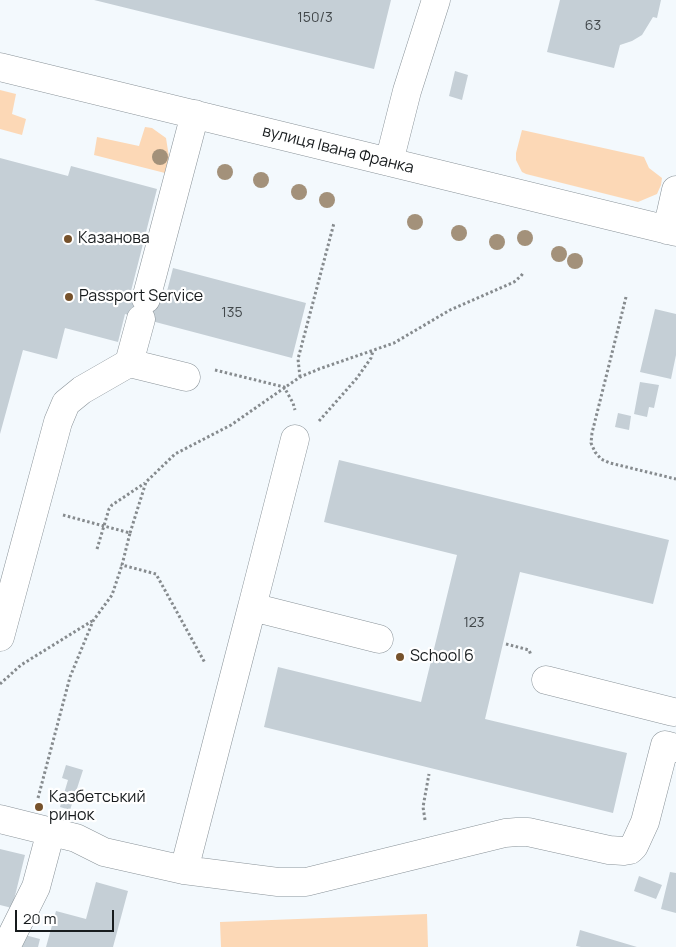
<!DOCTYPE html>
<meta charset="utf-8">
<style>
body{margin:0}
#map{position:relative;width:676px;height:947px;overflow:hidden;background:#f3f9fd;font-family:Manrope,sans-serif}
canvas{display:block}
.scale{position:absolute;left:15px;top:910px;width:99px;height:22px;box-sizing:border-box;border:2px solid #171b1d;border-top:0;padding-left:6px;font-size:15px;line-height:18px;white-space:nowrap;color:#171b1d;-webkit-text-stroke:4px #fff;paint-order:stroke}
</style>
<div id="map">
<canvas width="676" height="947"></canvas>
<div class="scale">20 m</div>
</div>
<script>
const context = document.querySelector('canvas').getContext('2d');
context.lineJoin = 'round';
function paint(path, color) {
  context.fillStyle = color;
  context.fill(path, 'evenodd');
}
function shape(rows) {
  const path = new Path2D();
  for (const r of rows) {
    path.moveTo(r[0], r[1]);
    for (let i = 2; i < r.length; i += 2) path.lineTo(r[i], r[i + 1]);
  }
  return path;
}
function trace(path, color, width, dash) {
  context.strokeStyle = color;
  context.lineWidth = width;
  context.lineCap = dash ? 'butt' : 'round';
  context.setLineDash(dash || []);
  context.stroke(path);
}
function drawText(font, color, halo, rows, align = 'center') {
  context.font = font + ' Manrope,sans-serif';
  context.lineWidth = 4.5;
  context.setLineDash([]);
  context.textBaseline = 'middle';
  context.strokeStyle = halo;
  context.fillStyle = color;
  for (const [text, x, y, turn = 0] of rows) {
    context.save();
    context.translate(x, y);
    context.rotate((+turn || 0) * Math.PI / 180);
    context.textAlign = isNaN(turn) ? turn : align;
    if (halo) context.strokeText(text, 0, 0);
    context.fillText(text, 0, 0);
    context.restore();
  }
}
const green = shape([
 [0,90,16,94,12,114,26,119,22,135,0,129],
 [145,127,152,128,166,138,169,157,165,173,94,155,97,137,139,146],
 [522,130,644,157,649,168,662,178,661,185,657,194,638,202,526,174,522,172,516,160,516,153],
 [427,914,428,947,221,947,220,922]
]);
const building = shape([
 [94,0,391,0,374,69],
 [560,0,661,0,657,18,653,17,642,35,632,41,620,45,614,68,547,52],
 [455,71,468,75,462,100,449,96],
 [0,158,68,176,71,166,157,189,130,295,164,303,173,268,306,303,292,358,125,314,118,342,65,328,57,359,23,350,0,434],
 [655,309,676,314,676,355,671,379,640,372],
 [640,382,659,385,654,408,649,407,647,417,634,414],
 [618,413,631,416,629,430,615,427],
 [339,460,669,540,653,604,520,572,485,719,627,753,613,813,264,727,278,667,421,702,457,555,324,522],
 [66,765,83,770,70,810,60,807,68,780,62,778],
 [0,849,25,855,12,908,0,905],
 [670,872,676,873,676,913,661,909],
 [639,876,662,885,656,899,634,891],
 [96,882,128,891,113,947,46,947,56,911,86,919],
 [580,930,637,947,581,947,576,946],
 [21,934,40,939,38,947,18,947]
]);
const path = shape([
 [626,297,592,433,591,443,595,452,601,459,610,463,676,479],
 [215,370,284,387,293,403,295,410],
 [300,377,298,359,334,223],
 [319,421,357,378,371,358,373,351],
 [63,515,130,533,122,565,156,574,205,663],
 [130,533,146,482,175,454,231,425,300,377,319,369,394,343,450,310,514,282,521,276,524,272],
 [97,549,109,509,112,505,145,483],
 [506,644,529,650,531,655],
 [0,684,21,665,92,621],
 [38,798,70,677,93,621,112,595,122,565],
 [425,820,423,807,429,774]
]);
const minor = shape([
 [0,67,676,232],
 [389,162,407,91,436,0],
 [667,230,676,190],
 [146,299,195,114],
 [129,363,141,319],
 [252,607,295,439],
 [0,637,58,422,66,403,82,390,129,363,186,377],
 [546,680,673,712],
 [0,819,76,838,104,852,184,870,278,882,306,882,505,833,517,832,528,832,609,850,624,851,630,850,634,846,645,822,665,745,676,748],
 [184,870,252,607,379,639],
 [6,947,36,887,51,831]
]);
const trees = [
 [160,157],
 [225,172],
 [261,180],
 [299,192],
 [327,200],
 [415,222],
 [459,233],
 [525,238],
 [497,242],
 [559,254],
 [575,261]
];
const markers = [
 [68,239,5,"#76522c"],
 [69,297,5,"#76522c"],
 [400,657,5,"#76522c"],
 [39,807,5,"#76522c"]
];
const numberNames = [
 ["150/3",315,18],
 ["63",593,26],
 ["135",232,313],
 ["123",474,623]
];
const streetNames = [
 ["вулиця Івана Франка",338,150,14]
];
const poiNames = [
 ["Казанова",78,239],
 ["Passport Service",79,297],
 ["School 6",410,657],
 ["Казбетський",49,798],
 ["ринок",49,816]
];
paint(green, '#fcd8b6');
paint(building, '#c5cfd6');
trace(minor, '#8a9399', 29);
trace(path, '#868b8e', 3, [2.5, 2.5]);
trace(minor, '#fff', 28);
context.fillStyle = '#a3917a';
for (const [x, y] of trees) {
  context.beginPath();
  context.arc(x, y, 8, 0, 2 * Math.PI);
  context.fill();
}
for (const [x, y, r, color] of markers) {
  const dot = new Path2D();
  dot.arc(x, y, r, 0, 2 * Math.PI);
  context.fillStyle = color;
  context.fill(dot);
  trace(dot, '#fff', 2);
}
drawText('14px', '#42484b', null, numberNames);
drawText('16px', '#171b1d', '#fff', streetNames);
drawText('16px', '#171b1d', '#fff', poiNames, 'left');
</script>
